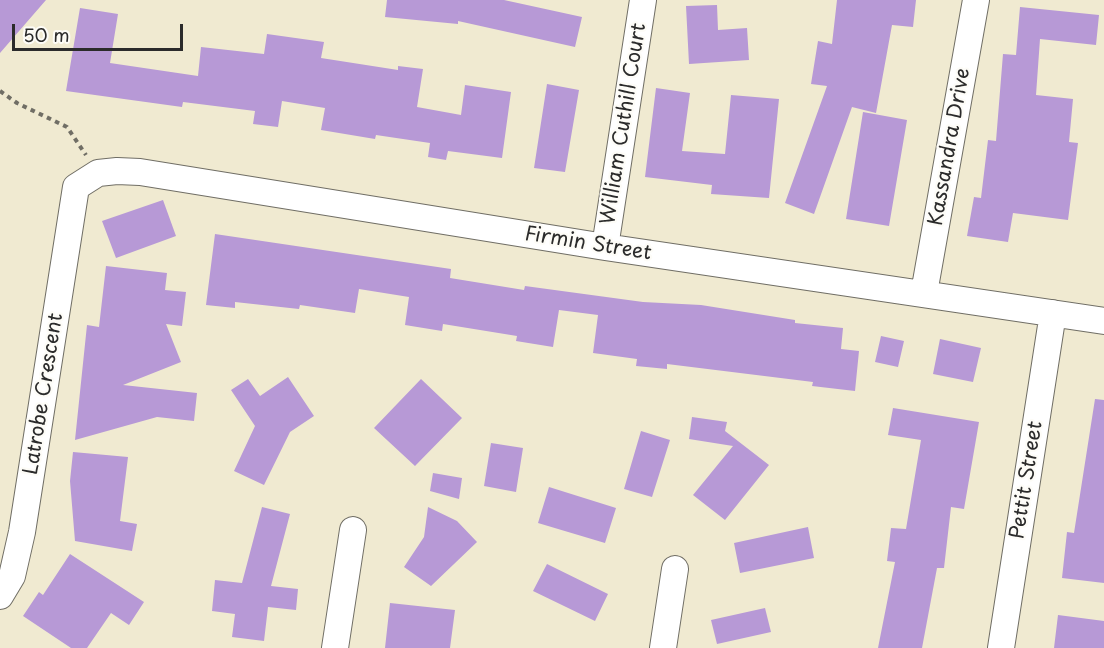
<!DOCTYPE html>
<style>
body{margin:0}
#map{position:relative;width:1104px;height:648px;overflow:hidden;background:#f0ead1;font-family:"Playpen Sans",sans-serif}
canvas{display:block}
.scale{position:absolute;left:12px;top:24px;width:171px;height:27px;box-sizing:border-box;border:3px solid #2b2b2b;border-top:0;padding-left:8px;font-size:18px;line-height:21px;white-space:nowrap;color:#2b2b2b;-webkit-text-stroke:4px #fdfcf7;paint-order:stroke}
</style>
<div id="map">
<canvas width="1104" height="648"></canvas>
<div class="scale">50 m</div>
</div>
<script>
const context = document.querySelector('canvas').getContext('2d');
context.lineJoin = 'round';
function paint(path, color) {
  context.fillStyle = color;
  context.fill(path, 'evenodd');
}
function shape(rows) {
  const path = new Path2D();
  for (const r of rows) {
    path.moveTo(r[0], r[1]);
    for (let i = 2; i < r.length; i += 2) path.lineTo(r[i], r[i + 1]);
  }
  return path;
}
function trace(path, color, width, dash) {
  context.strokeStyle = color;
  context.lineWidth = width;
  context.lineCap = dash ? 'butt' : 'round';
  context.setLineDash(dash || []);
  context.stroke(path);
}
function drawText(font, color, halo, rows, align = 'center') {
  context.font = font + ' "Playpen Sans",sans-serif';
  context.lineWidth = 4.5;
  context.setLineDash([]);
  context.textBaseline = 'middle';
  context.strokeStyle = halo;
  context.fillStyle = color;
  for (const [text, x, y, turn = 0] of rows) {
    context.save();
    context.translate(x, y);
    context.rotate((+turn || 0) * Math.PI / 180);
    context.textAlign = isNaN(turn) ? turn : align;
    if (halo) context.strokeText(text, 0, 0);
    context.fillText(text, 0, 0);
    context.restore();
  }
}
const building = shape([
 [0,0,46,0,0,53],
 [387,0,504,0,582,17,575,47,458,21,458,24,385,17],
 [837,0,916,0,913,27,892,25,876,113,852,107,814,214,785,203,827,86,811,84,818,41,832,44],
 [717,5,718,30,747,28,749,60,689,64,686,6],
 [1020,7,1099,15,1096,45,1040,39,1036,95,1073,99,1069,142,1078,143,1068,220,1013,213,1008,242,967,236,974,197,981,198,988,140,996,141,1003,54,1016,55],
 [80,8,118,14,110,63,198,76,201,47,264,54,267,34,324,42,321,58,398,70,398,66,423,69,417,107,461,115,465,85,511,92,502,158,448,151,446,160,428,157,430,143,376,135,375,139,321,130,325,108,282,101,278,127,253,124,255,111,183,102,182,107,66,91],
 [547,84,579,90,565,172,534,168],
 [656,88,690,93,682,151,725,154,731,95,779,99,769,198,711,194,712,185,645,177],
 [863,112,907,120,889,226,846,219],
 [163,200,176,236,116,258,102,221],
 [215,234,451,269,450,278,524,290,525,286,643,302,701,305,795,320,795,323,843,328,841,349,859,351,855,391,812,386,813,382,667,364,667,369,636,366,637,359,593,353,598,315,559,310,553,347,516,341,517,336,443,324,442,331,405,325,409,297,359,289,355,313,300,305,299,309,235,302,235,308,206,305],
 [106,266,167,273,165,290,186,292,182,326,166,324,181,362,123,385,197,393,194,421,157,417,75,440,87,325,99,327],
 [881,336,904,341,898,367,875,362],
 [940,339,981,348,973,382,933,374],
 [288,377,314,416,290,432,264,485,234,471,255,426,231,390,248,379,260,396],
 [421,379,462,418,415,466,374,428],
 [1095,399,1104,400,1104,583,1062,578,1067,532,1074,533],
 [893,408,979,422,964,509,951,507,944,568,937,568,922,648,878,648,895,562,887,561,891,528,906,529,921,440,888,435],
 [692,417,727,422,725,431,769,465,725,520,693,495,733,446,689,439],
 [641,431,670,440,652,497,624,489],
 [491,443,523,448,516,492,484,486],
 [73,452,128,457,120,521,137,524,132,551,75,541,70,481],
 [433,473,462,478,459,499,430,491],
 [549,487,616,508,605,543,538,523],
 [262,507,290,514,271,586,298,589,296,610,268,607,264,641,232,637,235,614,212,611,215,580,242,583],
 [428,507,457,521,477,542,431,586,404,567,424,537],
 [808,527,814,558,740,573,734,543],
 [70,554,144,602,129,625,111,613,87,648,71,648,23,616,39,592,43,595],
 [547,564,608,594,595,621,533,591],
 [390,603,455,610,450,648,385,648],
 [765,608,771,632,717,644,711,620],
 [1058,615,1104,621,1104,648,1054,648]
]);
const path = shape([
 [0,91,17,103,67,127,86,155]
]);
const minor = shape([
 [605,247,643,0],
 [924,293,976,0],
 [0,596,12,576,22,532,76,187,98,173,117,171,140,172,605,247,1104,321],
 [335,648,353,530],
 [663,648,675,569],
 [1001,648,1053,313]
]);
const streetNames = [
 ["William Cuthill Court",624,124,-81],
 ["Kassandra Drive",950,147,-80],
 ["Firmin Street",588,244,9],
 ["Latrobe Crescent",44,394,-81],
 ["Pettit Street",1027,480,-81]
];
paint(building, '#b799d6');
trace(minor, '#706e65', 28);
trace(path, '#706e65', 4, [4.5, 4.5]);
trace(minor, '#fff', 26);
drawText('20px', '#2b2b2b', '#fdfcf7', streetNames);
</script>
